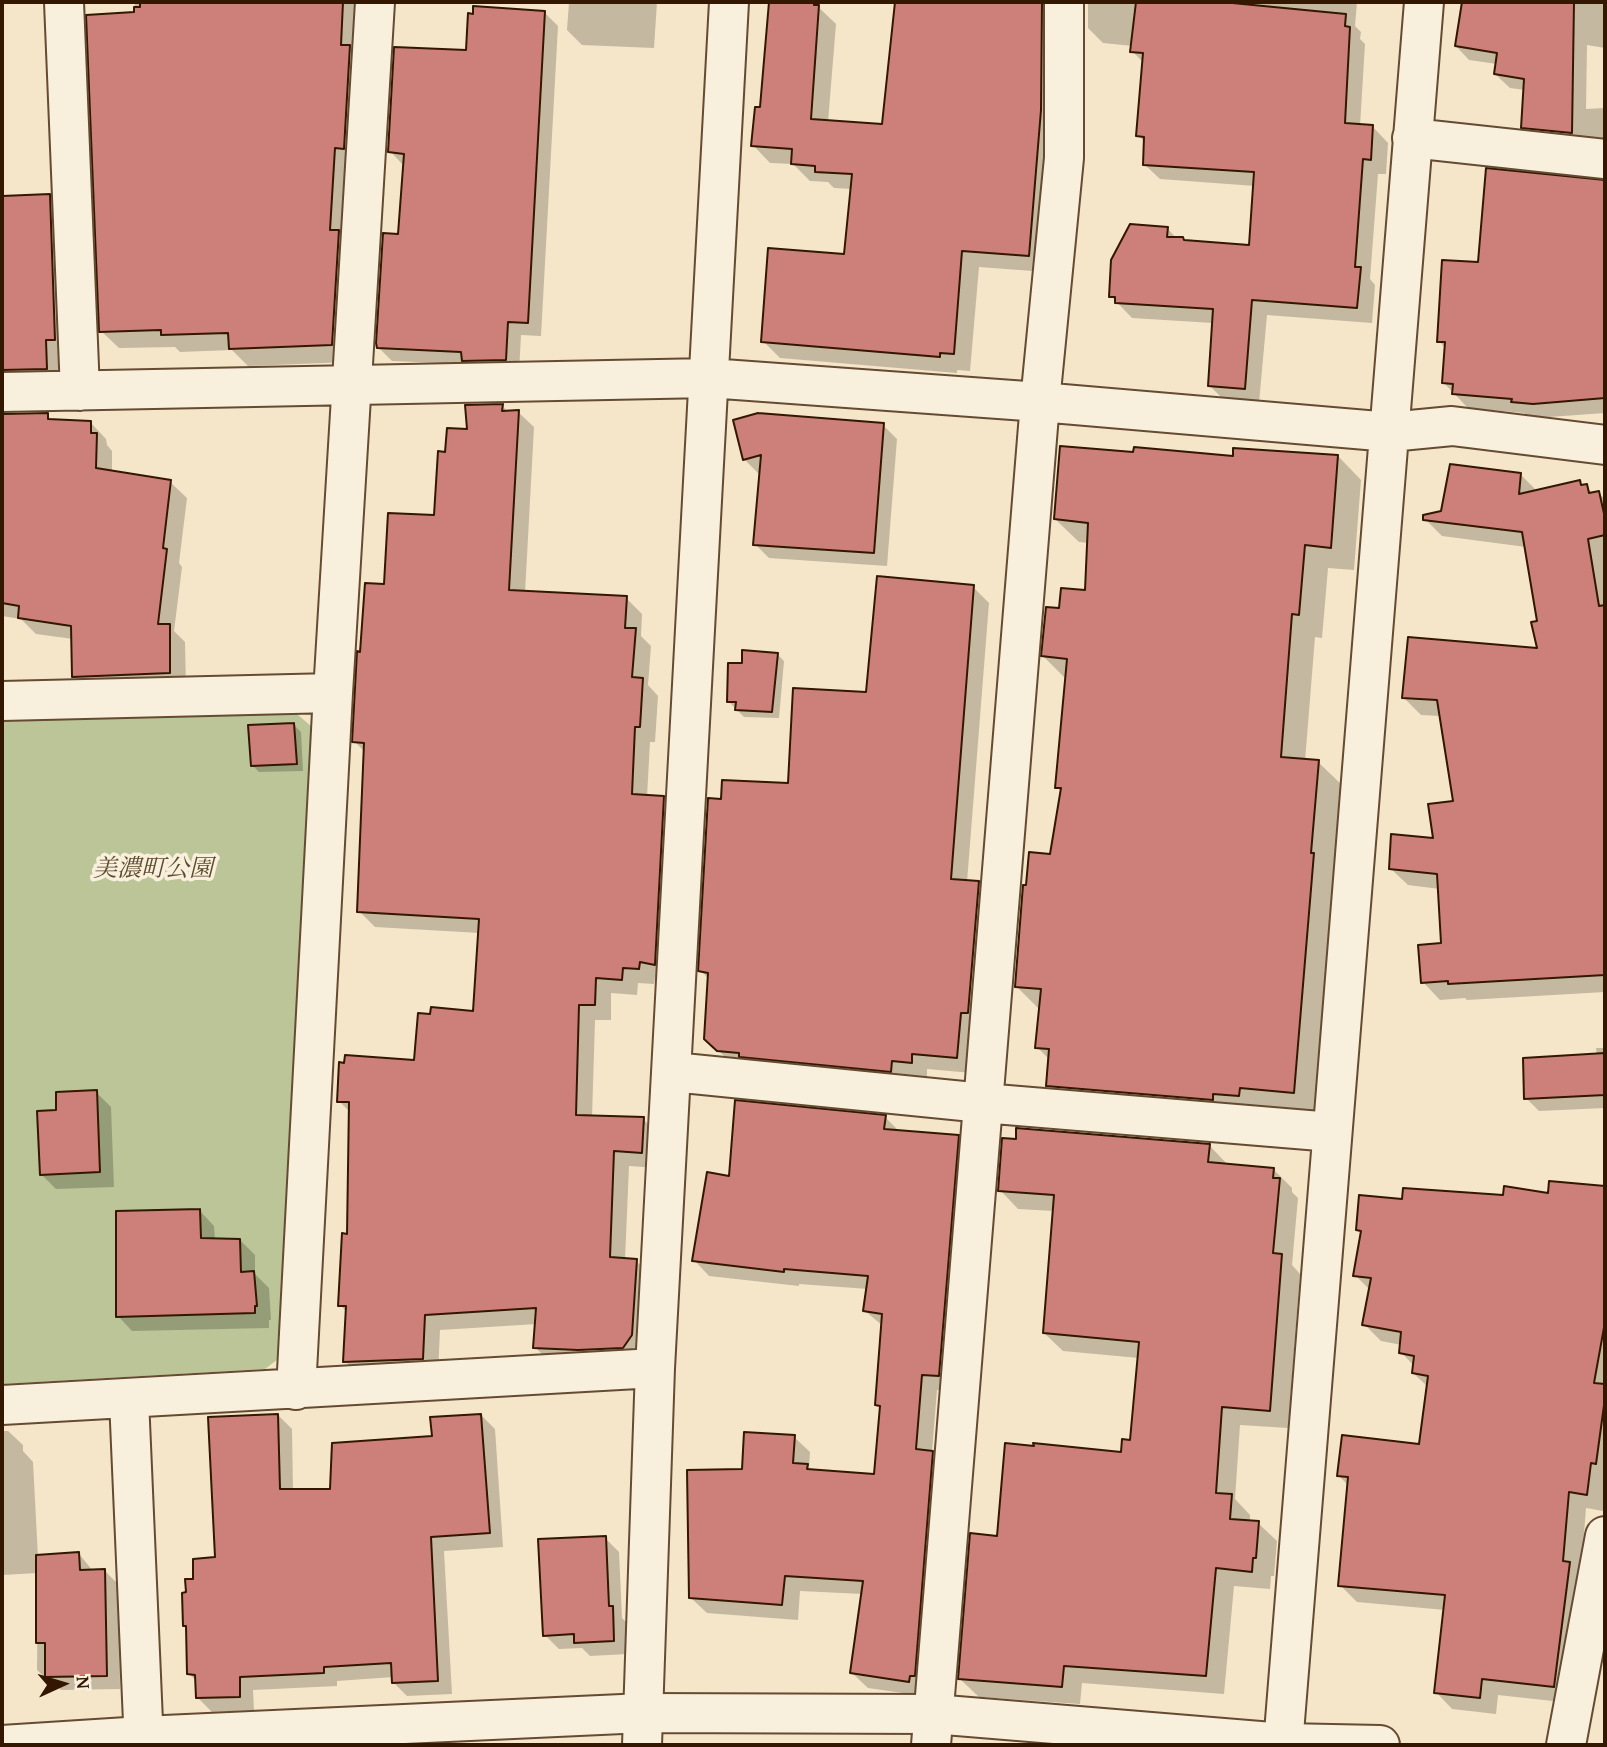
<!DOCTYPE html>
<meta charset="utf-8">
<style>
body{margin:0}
#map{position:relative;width:1607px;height:1747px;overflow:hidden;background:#f5e6c9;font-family:"Gentium Book Plus",serif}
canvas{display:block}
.frame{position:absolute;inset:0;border:4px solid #331700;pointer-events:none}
.north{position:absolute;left:28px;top:1649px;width:70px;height:70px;-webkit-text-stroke:5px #f8efdc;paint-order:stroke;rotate:86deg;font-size:19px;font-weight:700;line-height:28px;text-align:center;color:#331700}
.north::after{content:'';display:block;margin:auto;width:24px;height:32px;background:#331700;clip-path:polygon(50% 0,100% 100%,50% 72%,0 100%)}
</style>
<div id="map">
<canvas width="1607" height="1747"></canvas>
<div class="frame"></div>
<div class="north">N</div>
</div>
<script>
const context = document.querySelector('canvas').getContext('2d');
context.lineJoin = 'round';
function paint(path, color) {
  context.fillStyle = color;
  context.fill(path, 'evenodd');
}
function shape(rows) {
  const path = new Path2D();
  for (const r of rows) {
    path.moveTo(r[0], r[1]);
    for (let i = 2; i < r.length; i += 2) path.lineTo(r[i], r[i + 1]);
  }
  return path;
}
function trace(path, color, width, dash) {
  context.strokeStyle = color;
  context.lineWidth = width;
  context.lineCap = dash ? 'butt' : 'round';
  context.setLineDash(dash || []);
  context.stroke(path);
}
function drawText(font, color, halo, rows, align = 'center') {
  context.font = font + ' "Gentium Book Plus","Noto Serif JP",serif';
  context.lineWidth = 7;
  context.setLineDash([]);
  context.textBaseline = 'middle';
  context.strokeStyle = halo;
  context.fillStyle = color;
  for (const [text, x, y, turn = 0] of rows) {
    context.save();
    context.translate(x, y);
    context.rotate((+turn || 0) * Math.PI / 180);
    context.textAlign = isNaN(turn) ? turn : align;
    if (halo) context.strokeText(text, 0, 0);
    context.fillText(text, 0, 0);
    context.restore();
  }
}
const green = shape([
 [297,714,312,727,278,1359,265,1369,2,1384,2,721]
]);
const shadow = shape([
 [135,2,360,2,349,362,248,366,232,350,180,352,175,347,119,348,101,331],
 [569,2,657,2,654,48,582,45,567,30],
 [770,2,813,2,836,24,828,122,883,126,897,2,1064,2,1046,272,979,267,970,371,957,370,957,373,780,358,763,341,846,256,852,189,834,188,828,182,810,181,793,164,770,163,753,145,762,109],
 [1088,2,1357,2,1355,26,1361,32,1360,39,1365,44,1360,126,1373,127,1388,143,1386,174,1378,174,1370,279,1375,285,1372,323,1267,315,1259,403,1225,401,1210,386,1213,323,1132,318,1111,296,1167,228,1177,239,1186,242,1250,247,1255,186,1160,179,1144,164,1146,143,1138,135,1144,63,1132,51,1133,46,1103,43,1088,28],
 [1461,2,1605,2,1605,48,1587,45,1586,109,1605,108,1605,149,1538,142,1523,127,1525,90,1510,88,1495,74,1497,64,1469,60,1455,45],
 [544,12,558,26,541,336,521,335,519,373,467,364,392,361,378,347,400,236,403,165,390,151,467,52],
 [1603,182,1605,182,1605,413,1549,417,1527,416,1524,413,1468,408,1444,383,1446,349,1439,341,1479,264],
 [49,196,66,213,63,386,2,376,2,197],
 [502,406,509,412,518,412,534,427,525,593,626,598,642,614,641,636,651,646,648,685,658,696,655,742,650,742,647,797,663,798,679,814,670,979,655,977,654,984,638,983,637,995,611,993,611,1020,595,1020,592,1117,643,1119,659,1135,658,1168,629,1166,625,1260,636,1261,652,1277,647,1351,551,1363,535,1347,537,1324,440,1330,438,1374,361,1377,345,1361,347,1312,340,1305,349,1236,351,1113,339,1101,415,1062,475,1013,480,933,375,927,359,911,366,753,354,741,362,653,386,586,436,517,447,454,468,431],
 [2,414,47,415,53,421,90,422,106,439,107,445,112,451,112,472,170,482,187,498,179,563,182,567,174,631,185,642,186,689,90,692,74,676,73,639,36,634,21,619,2,616],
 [883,425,897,439,887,566,769,558,755,544,761,472,758,473,744,459],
 [1135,454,1234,458,1338,456,1361,480,1354,570,1328,568,1322,638,1315,637,1305,761,1318,762,1342,785,1317,1116,1071,1109,1048,1086,1050,1060,1037,1047,1040,1010,1016,986,1028,887,1051,856,1062,792,1057,787,1067,680,1043,656,1061,610,1087,592,1089,543,1079,542,1055,519],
 [1521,475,1537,491,1579,482,1594,494,1598,493,1605,499,1605,992,1467,1000,1465,998,1440,1000,1423,982,1443,945,1440,889,1408,885,1390,868,1435,840,1455,802,1441,716,1421,715,1404,698,1540,650,1539,622,1526,547,1442,536,1425,519,1443,513],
 [973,587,989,603,967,882,978,883,994,899,972,1073,927,1069,927,1077,907,1076,906,1087,734,1066,706,1038,710,980,700,970,722,801,790,785,867,694],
 [777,654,784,661,779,718,744,717,728,701,743,665],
 [294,725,301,732,303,771,259,772,252,765],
 [1596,1048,1605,1048,1605,1108,1539,1111,1526,1098,1597,1056],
 [96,1092,111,1107,114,1187,56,1189,41,1174,58,1112],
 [885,1117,900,1132,958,1136,973,1152,954,1391,937,1390,932,1452,948,1468,924,1696,868,1688,852,1673,863,1594,800,1591,798,1620,707,1613,691,1598,744,1471,794,1437,810,1452,809,1467,813,1472,876,1475,881,1409,877,1405,883,1326,865,1311,868,1289,799,1284,799,1286,709,1276,694,1260,730,1178],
 [1209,1145,1227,1164,1273,1169,1292,1188,1292,1192,1298,1198,1292,1265,1300,1274,1288,1428,1240,1425,1235,1499,1250,1515,1250,1522,1258,1523,1277,1541,1274,1576,1271,1576,1270,1589,1234,1586,1224,1694,1082,1683,1080,1704,979,1697,960,1679,999,1537,1123,1454,1131,1441,1139,1358,1063,1351,1044,1333,1054,1211,1018,1209,1000,1190],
 [1551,1183,1605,1188,1605,1496,1603,1511,1586,1508,1571,1703,1498,1695,1496,1714,1452,1709,1436,1692,1445,1610,1357,1602,1340,1585,1349,1486,1338,1475,1420,1446,1428,1387,1413,1373,1414,1366,1401,1352,1402,1345,1381,1341,1364,1324,1370,1290,1355,1275,1362,1234,1358,1230,1404,1201,1550,1195],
 [200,1211,214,1226,215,1240,240,1240,255,1255,255,1274,269,1288,271,1320,269,1320,269,1328,132,1331,118,1316],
 [278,1415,292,1429,293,1491,331,1491,481,1415,495,1429,503,1547,444,1551,452,1694,407,1696,393,1682,393,1677,337,1681,337,1686,253,1690,254,1710,212,1712,198,1698,198,1682,189,1674,188,1628,185,1625,188,1594,195,1580,217,1559],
 [2,1431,8,1431,23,1445,23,1451,33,1462,38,1557,79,1554,93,1571,105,1571,119,1585,120,1689,61,1690,56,1684,52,1684,37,1670,38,1573,2,1575],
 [605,1538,619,1552,622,1618,626,1622,628,1654,590,1656,582,1648,559,1649,545,1635]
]);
const building = shape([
 [140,2,343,2,341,45,350,45,344,149,335,148,330,230,339,230,332,345,229,349,228,333,161,335,161,330,99,332,86,15,134,12,134,7,140,7,140,2],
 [769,2,814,2,814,5,819,5,811,119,882,124,895,2,1042,2,1041,110,1029,256,962,251,954,354,940,353,940,357,761,342,768,248,844,254,852,174,815,172,815,166,791,164,792,149,751,146,755,107,760,107,769,2],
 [1136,2,1222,2,1346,14,1345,26,1350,27,1345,123,1373,125,1371,160,1363,159,1355,267,1361,267,1357,308,1252,300,1245,389,1208,386,1213,309,1115,303,1115,297,1109,297,1111,260,1130,224,1168,227,1167,237,1183,237,1184,240,1249,245,1254,172,1143,165,1144,137,1136,136,1143,53,1130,52,1136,2],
 [1462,2,1574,2,1572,133,1521,128,1524,79,1494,74,1497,53,1455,46,1462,2],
 [473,6,545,11,528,323,508,322,506,360,462,361,461,352,377,348,376,343,383,233,398,234,404,154,388,152,394,47,466,50,468,13,473,14,473,6],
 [1486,168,1605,180,1605,398,1533,404,1511,402,1512,399,1452,394,1453,384,1442,383,1445,342,1437,342,1442,260,1478,262,1486,168],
 [50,194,55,340,46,340,47,369,2,370,2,196,50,194],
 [503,404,502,411,519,410,509,590,627,596,625,628,636,628,632,677,643,678,640,727,635,727,632,794,664,796,655,965,640,962,639,969,623,968,622,980,596,978,595,1005,579,1005,576,1115,644,1117,642,1153,614,1151,610,1257,637,1259,632,1335,623,1348,578,1350,533,1348,536,1308,425,1315,423,1359,343,1362,346,1306,338,1306,342,1233,347,1234,349,1102,337,1102,339,1062,344,1063,345,1055,414,1060,418,1013,430,1014,431,1007,473,1011,479,919,357,912,364,743,352,742,357,651,360,652,365,583,384,584,388,513,434,515,438,451,445,452,447,428,467,429,465,405,503,404],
 [48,413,48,419,91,421,91,433,97,433,96,468,171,480,163,548,167,549,158,624,170,624,170,673,72,677,71,626,18,618,19,606,2,603,2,414,48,413],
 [758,413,884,423,874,553,753,545,761,455,743,460,733,420,758,413],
 [1060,446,1133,452,1134,447,1233,456,1233,448,1338,455,1331,548,1305,545,1299,615,1292,614,1281,757,1319,760,1311,853,1314,853,1294,1093,1240,1088,1239,1096,1213,1094,1213,1100,1046,1086,1049,1049,1035,1048,1041,989,1015,987,1023,885,1026,885,1029,852,1050,854,1061,788,1055,788,1067,659,1041,656,1046,607,1059,608,1061,588,1085,590,1088,523,1054,519,1060,446],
 [1450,464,1521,473,1519,494,1580,480,1581,485,1587,484,1589,493,1599,491,1605,518,1605,535,1588,539,1599,606,1605,605,1605,975,1448,984,1448,981,1421,983,1418,945,1441,943,1437,874,1389,869,1391,834,1433,838,1428,804,1453,801,1437,700,1402,698,1408,637,1537,648,1531,622,1537,621,1522,532,1423,520,1423,515,1441,511,1450,464],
 [877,576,974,585,951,879,979,881,968,1013,961,1013,957,1058,912,1054,912,1063,892,1061,891,1072,739,1057,739,1053,717,1051,704,1039,708,973,698,971,708,798,721,799,722,780,788,783,793,688,866,692,877,576],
 [742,650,778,653,772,712,735,710,736,702,727,702,728,663,742,663,742,650],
 [294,723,297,764,251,766,248,725,294,723],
 [1605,1053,1605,1095,1524,1099,1523,1058,1605,1053],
 [97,1090,100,1172,40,1175,37,1111,56,1110,56,1092,97,1090],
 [735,1100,886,1115,884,1129,959,1135,939,1376,922,1375,916,1449,933,1451,915,1676,910,1676,909,1682,850,1673,863,1581,785,1576,782,1605,689,1598,687,1470,742,1469,744,1432,795,1435,793,1463,808,1464,807,1469,874,1474,880,1406,875,1405,882,1314,863,1311,868,1276,784,1269,784,1272,692,1261,707,1172,729,1176,735,1100],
 [1016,1128,1210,1144,1208,1162,1274,1168,1273,1178,1280,1178,1273,1253,1282,1254,1270,1411,1222,1407,1216,1493,1232,1494,1230,1519,1259,1521,1256,1558,1253,1558,1252,1572,1216,1568,1206,1676,1064,1666,1062,1687,958,1679,970,1533,997,1536,1005,1443,1034,1446,1033,1443,1121,1452,1122,1439,1130,1440,1139,1342,1043,1333,1054,1195,998,1191,1002,1138,1016,1139,1016,1128],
 [1549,1181,1605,1186,1605,1322,1594,1383,1605,1384,1605,1398,1596,1464,1591,1463,1587,1495,1569,1492,1563,1561,1570,1562,1554,1687,1482,1679,1480,1698,1434,1693,1445,1595,1338,1586,1348,1477,1337,1476,1342,1435,1419,1444,1428,1376,1412,1373,1414,1356,1399,1353,1401,1332,1362,1325,1371,1278,1353,1276,1361,1231,1356,1230,1359,1195,1402,1199,1403,1188,1503,1195,1504,1186,1548,1193,1549,1181],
 [200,1209,201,1238,240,1239,241,1272,254,1271,257,1306,255,1306,255,1313,116,1317,116,1211,200,1209],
 [278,1414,280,1489,330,1489,332,1443,432,1436,430,1417,481,1414,490,1533,431,1537,438,1681,392,1683,391,1663,324,1667,324,1673,240,1677,240,1697,196,1698,195,1675,187,1674,186,1626,183,1626,182,1593,186,1592,185,1579,193,1579,193,1559,215,1557,208,1417,278,1414],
 [606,1536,609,1606,613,1606,614,1641,574,1643,574,1634,543,1636,538,1539,606,1536],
 [79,1552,80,1570,105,1569,107,1676,45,1677,45,1643,36,1643,36,1555,79,1552]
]);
const minor = shape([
 [64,2,80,391],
 [1412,138,1605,159],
 [2,392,709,378,1040,402,1390,432,1452,426,1605,445],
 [2,701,333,693],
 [673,1072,983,1103,1332,1132],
 [296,1390,333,693,375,2],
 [129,1399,144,1745],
 [2,1405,655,1368],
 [642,1745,655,1368,729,2],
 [931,1745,1040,402,1064,158,1064,2],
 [1283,1745,1424,2],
 [1566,1745,1605,1536]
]);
const tertiary = shape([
 [2,1745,143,1736,644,1713,933,1714,1284,1743,1380,1745]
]);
const parkNames = [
 ["美濃町公園",153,870]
];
paint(green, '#bbc597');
paint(shadow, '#0003');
paint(building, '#cd8079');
trace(building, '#331700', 2);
trace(minor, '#644b32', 42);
trace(tertiary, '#644b32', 42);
trace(minor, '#f8efdc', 38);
trace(tertiary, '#f8efdc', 38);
drawText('italic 24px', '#5c4b2d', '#f8efdc', parkNames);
</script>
